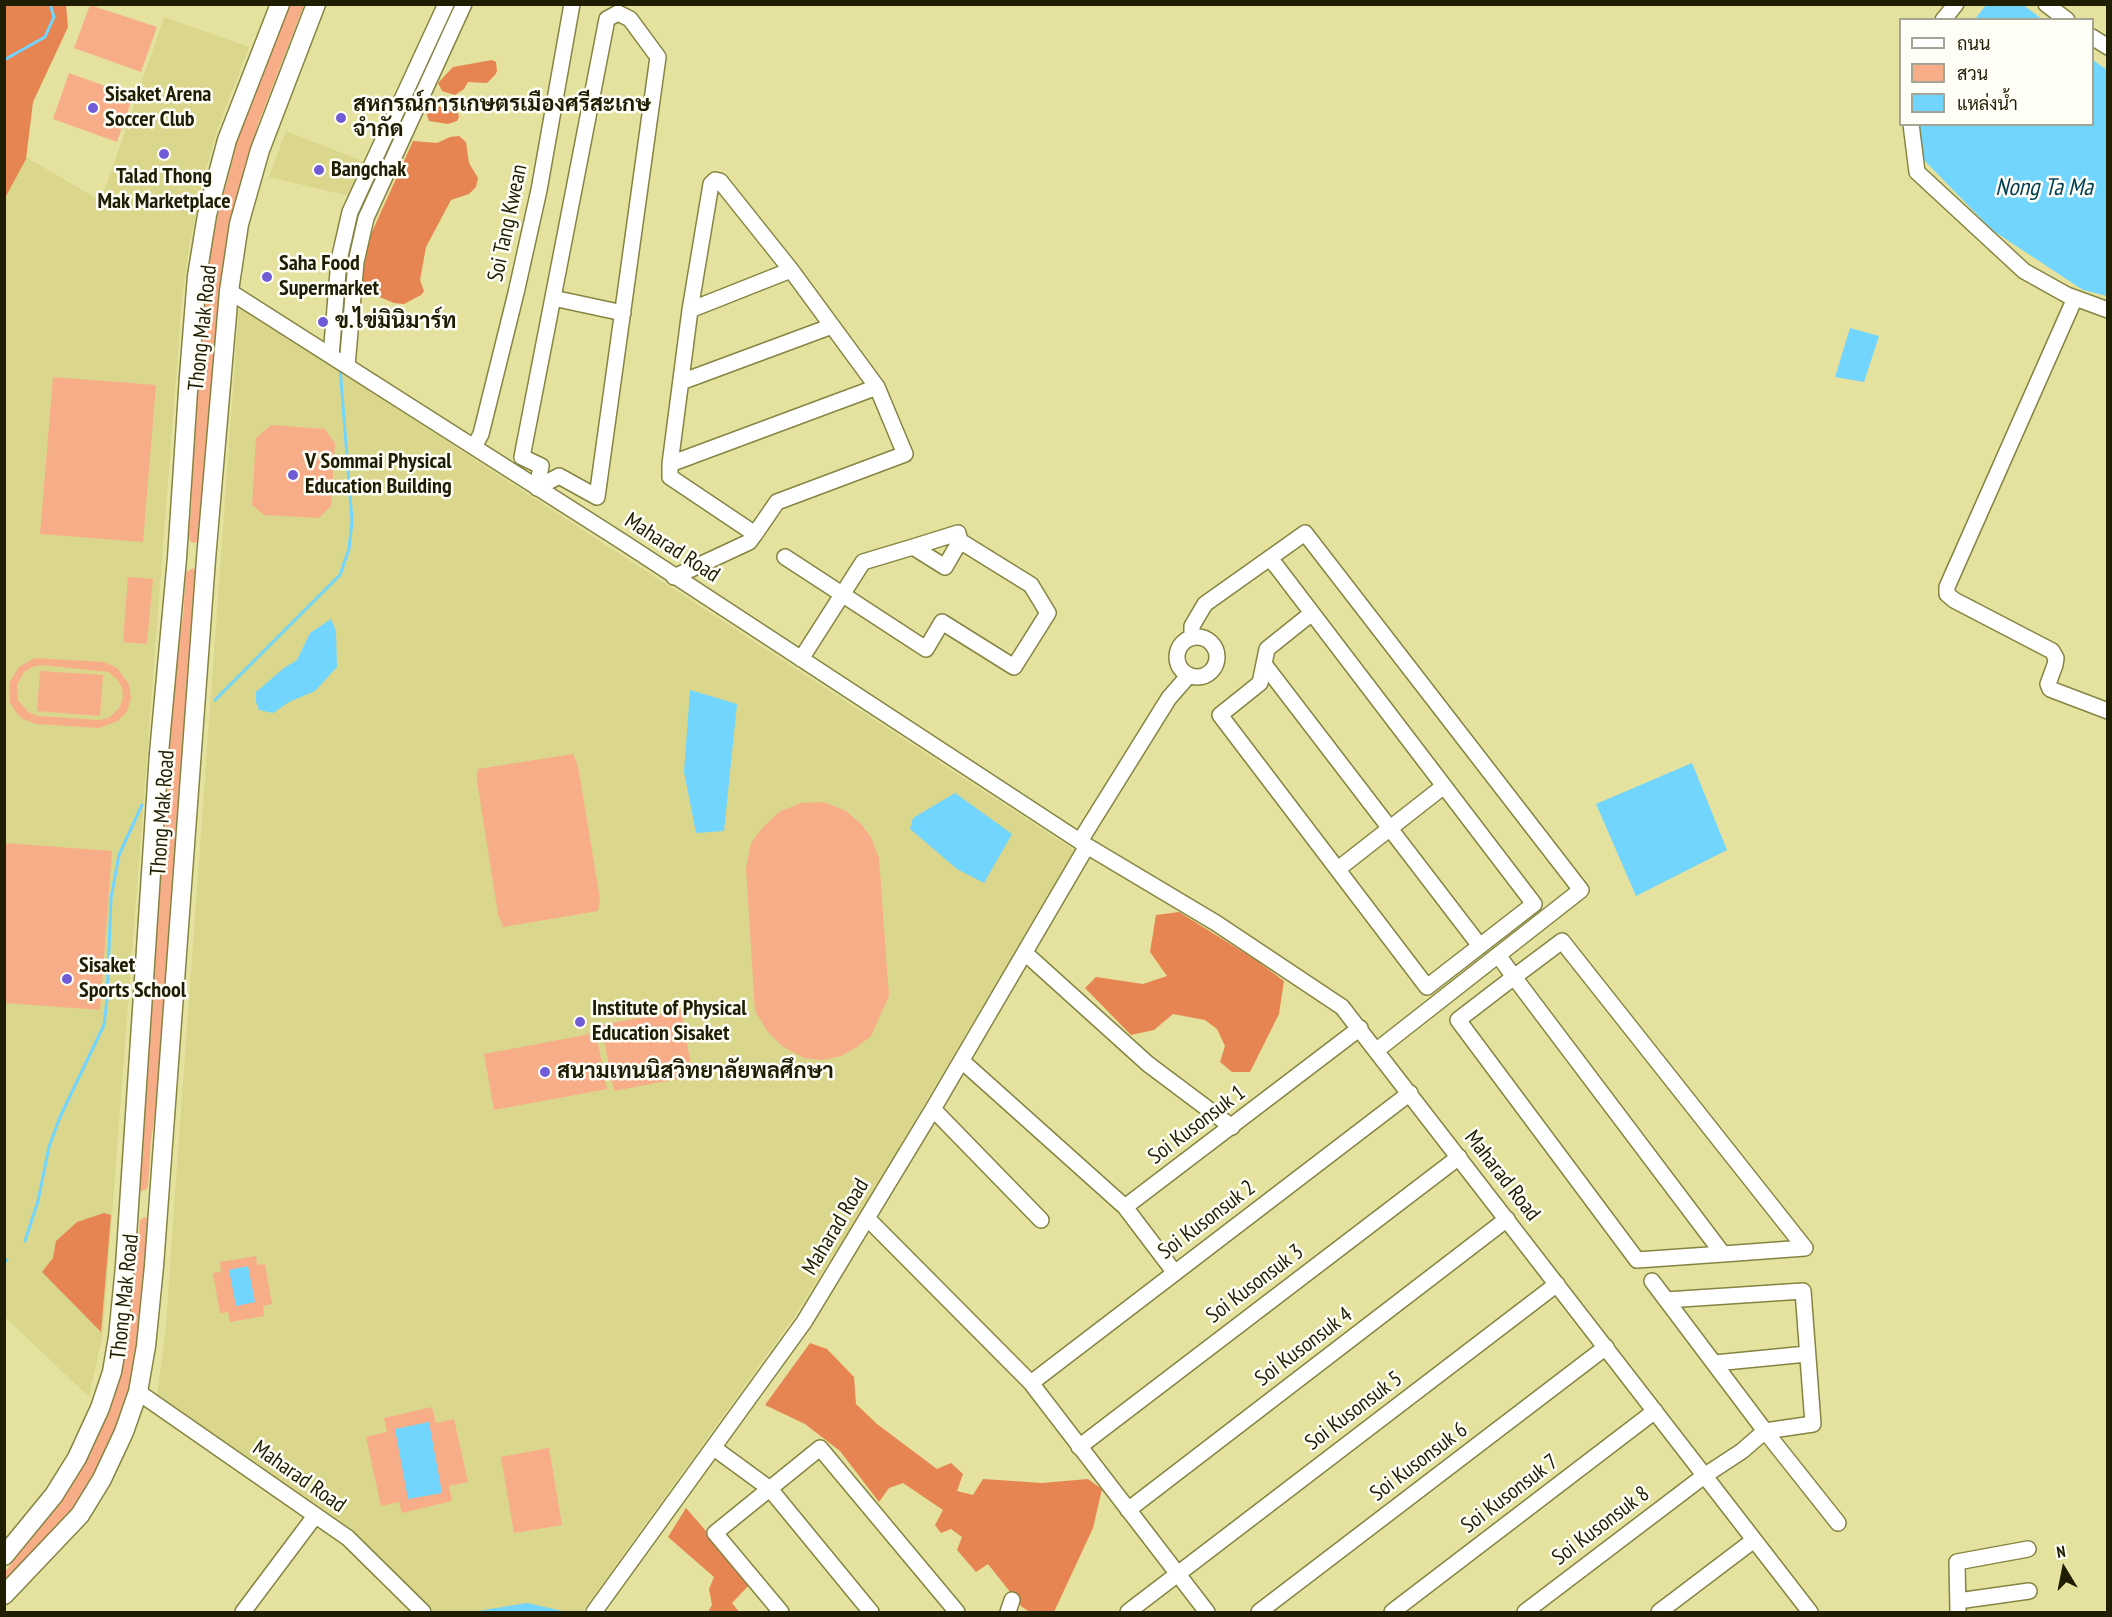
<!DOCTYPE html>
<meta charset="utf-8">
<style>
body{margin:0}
#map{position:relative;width:2112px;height:1617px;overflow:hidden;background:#e4e29e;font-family:"PT Sans Narrow",Sarabun,sans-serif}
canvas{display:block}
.frame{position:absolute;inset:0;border:6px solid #1f1e03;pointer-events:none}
.legend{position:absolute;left:1899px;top:18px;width:195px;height:108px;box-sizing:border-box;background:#fffff8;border:2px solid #a5a596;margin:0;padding:8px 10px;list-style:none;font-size:18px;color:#1f1e03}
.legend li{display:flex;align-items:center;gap:12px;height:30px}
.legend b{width:30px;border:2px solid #a5a596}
.north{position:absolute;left:2034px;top:1539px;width:60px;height:60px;-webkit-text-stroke:4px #fffff8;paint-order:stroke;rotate:350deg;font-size:16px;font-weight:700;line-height:24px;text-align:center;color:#1f1e03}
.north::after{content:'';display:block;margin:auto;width:21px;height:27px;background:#1f1e03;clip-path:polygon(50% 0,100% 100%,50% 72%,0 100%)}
</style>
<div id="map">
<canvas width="2112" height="1617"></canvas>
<div class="frame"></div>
<ul class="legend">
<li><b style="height:8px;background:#fff"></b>ถนน</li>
<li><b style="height:16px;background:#f8ad89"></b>สวน</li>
<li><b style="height:16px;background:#71d5fd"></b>แหล่งน้ำ</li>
</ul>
<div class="north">N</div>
</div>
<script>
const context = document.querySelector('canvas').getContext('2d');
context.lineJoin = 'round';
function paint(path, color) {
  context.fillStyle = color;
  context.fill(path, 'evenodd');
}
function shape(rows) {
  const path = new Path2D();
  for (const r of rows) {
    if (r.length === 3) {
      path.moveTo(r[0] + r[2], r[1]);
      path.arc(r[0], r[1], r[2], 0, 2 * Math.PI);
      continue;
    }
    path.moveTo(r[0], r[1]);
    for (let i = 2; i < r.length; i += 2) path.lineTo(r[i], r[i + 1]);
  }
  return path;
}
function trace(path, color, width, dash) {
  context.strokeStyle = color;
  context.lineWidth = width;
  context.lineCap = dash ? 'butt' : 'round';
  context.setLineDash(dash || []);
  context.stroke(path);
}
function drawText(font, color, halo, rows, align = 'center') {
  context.font = font + ' "PT Sans Narrow",Sarabun,sans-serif';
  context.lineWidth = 5;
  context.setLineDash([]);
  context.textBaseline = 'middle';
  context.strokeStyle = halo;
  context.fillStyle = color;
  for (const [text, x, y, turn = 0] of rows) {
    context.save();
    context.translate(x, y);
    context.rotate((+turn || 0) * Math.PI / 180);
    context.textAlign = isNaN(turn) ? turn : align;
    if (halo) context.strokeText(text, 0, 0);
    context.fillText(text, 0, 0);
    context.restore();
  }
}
const built = shape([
 [164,17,249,47,218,128,203,180,188,253,182,299,103,1333,89,1397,5,1317,4,144,101,201],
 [286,131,370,164,354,197,269,177],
 [239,306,1074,850,868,1200,792,1320,582,1612,435,1612,339,1520,157,1395,166,1326,175,1193]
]);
const green = shape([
 [90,5,157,27,141,72,74,48],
 [289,5,304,5,258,124,234,210,220,282,200,537,198,542,193,543,190,541,189,536,192,495,192,419,204,285,214,231,239,135],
 [69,73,133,96,117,142,53,119],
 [53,377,156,385,143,542,40,534],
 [271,425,325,429,335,444,331,506,319,518,264,515,252,505,256,438],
 [193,568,197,572,161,1074,151,1140,148,1186,146,1190,141,1191,137,1189,172,685,183,616,186,572],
 [128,577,153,579,147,644,123,642],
 [35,658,104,662,117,668,129,684,131,698,127,711,118,721,99,728,36,724,23,719,18,715,10,703,9,683,19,667],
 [42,665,108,672,116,678,122,687,123,697,120,707,109,718,99,720,38,716,28,712,18,700,17,685,24,672,32,667],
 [40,671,103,675,100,716,37,711],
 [573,754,578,766,600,899,598,911,503,927,498,914,477,781,478,769],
 [824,802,846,811,861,824,871,837,879,858,889,996,871,1036,857,1047,841,1056,822,1060,804,1058,782,1046,768,1032,755,1011,746,868,751,843,763,827,779,812,801,803],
 [4,843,112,851,100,1010,5,1003],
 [681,1010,693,1076,614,1091,601,1025],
 [596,1033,607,1089,494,1110,484,1054],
 [145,1217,149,1220,142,1331,131,1387,115,1433,96,1473,71,1512,5,1585,5,1572,63,1499,90,1455,112,1401,121,1361,136,1264,140,1220],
 [256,1256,257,1265,265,1264,272,1304,263,1306,264,1316,230,1322,228,1312,220,1313,213,1273,221,1272,220,1262],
 [432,1407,436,1423,454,1419,468,1482,449,1486,452,1501,402,1513,399,1502,381,1506,366,1437,387,1432,384,1418],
 [549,1448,562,1525,514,1533,501,1457]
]);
const forest = shape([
 [5,4,66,5,68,27,33,102,26,159,5,198],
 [492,60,496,62,497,71,495,75,487,83,468,82,464,89,455,95,442,91,438,83,453,67],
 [431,105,449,109,458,113,459,117,457,121,448,124,429,121,426,112],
 [459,136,466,142,469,163,478,178,476,187,469,194,451,200,426,247,420,280,424,291,421,295,404,304,394,303,363,290,362,271,367,243,413,141,437,143,450,137],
 [1179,912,1256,960,1284,981,1279,1014,1250,1072,1232,1072,1220,1062,1225,1046,1217,1029,1205,1020,1173,1014,1154,1030,1131,1035,1085,988,1096,977,1143,984,1167,976,1150,952,1156,915],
 [104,1213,111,1215,101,1332,42,1272,53,1258,56,1241,77,1222],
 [810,1343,827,1349,854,1377,856,1404,877,1424,937,1469,951,1463,963,1474,957,1491,973,1495,983,1479,1042,1483,1088,1479,1102,1489,1093,1528,1054,1612,1030,1612,1022,1607,988,1564,976,1572,957,1550,962,1537,951,1529,941,1533,935,1525,943,1510,903,1483,889,1488,879,1502,840,1451,805,1424,765,1405],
 [686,1508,751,1583,732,1603,739,1612,708,1612,712,1605,709,1589,714,1577,668,1537]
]);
const water = shape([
 [1986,5,2023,5,2042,19,1975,19],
 [2093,60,2107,70,2107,296,2083,290,1992,230,1921,157,1917,125,2092,124],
 [1850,328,1879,336,1864,382,1835,377],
 [331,619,336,631,337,667,315,691,289,702,273,713,259,710,256,702,256,692,284,668,297,660,310,633],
 [690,690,737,704,724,831,696,833,684,772],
 [1692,763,1727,850,1636,896,1596,804],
 [955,793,1012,834,984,883,957,869,910,829,913,818],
 [248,1266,255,1302,236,1306,229,1270],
 [429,1422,442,1493,408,1499,395,1429],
 [527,1603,567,1612,472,1612]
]);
const stream = shape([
 [439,42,455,4],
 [4,60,45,37,54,17,50,4],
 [341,345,344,293,352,238,358,215,368,195],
 [215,700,340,575,349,549,352,521,340,367],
 [25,1241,38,1201,49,1147,60,1117,104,1025,107,1000,111,898,119,855,142,805],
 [4,1262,7,1260]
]);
const minor = shape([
 [2046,4,2067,20],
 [618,13,630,19,658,57,597,497,559,476,537,488,541,466,522,457,607,19,618,13],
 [1943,20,1956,4],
 [2092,37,2108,47],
 [1911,124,1917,172,2024,271,2067,295,2108,310],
 [229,291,623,542,1087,846,1216,923,1342,1007,1810,1612],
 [553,298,623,313],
 [2075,298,1947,587,1947,594,1954,600,2052,651,2056,658,2055,665,2048,684,2050,689,2108,711],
 [690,310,791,270],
 [331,356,339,260,350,212,446,4],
 [347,366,356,262,366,218,464,4],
 [681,382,832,326],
 [474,447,481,434,516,293,539,190,572,4],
 [670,464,877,387],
 [785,557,926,649,942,622,1014,667,1048,613,1031,585,960,541],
 [1270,559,1277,567,1534,904,1427,987,1220,715,1260,683,1267,649,1312,613],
 [674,577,749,542,755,534,777,502,905,454,877,387,791,270,720,181,715,180,711,184,690,310,670,464,670,477,755,534],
 [1197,657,20],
 [1192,638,1192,626,1205,604,1305,533,1581,890,1377,1050],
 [801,659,863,562,913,547,958,533,960,541,945,567,913,547],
 [1264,664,1480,946],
 [1080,841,1169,698,1189,675],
 [1338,869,1444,786],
 [1025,953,1148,1064,1232,1127],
 [1498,955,1514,977,1723,1254,1637,1260,1458,1020,1514,977,1562,941,1805,1248,1723,1254],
 [962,1061,1125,1207],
 [933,1109,1041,1220],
 [868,1219,1031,1383,1207,1612],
 [1175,1273,1125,1207,1360,1028],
 [1652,1281,1765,1431,1838,1523],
 [1715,1363,1807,1354],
 [1031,1383,1410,1093],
 [138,1392,348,1538,423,1612],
 [1079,1447,1459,1157],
 [714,1448,770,1489,871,1612],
 [1128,1510,1507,1219],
 [1958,1601,2029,1591],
 [243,1612,315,1516],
 [594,1612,804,1322,933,1109,1087,846],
 [781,1612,715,1533,820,1448,957,1612],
 [1008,1612,1012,1600],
 [1128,1612,1557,1284],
 [1259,1612,1606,1347],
 [1392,1612,1655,1411],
 [1525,1612,1704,1476,1742,1451,1765,1431,1813,1424,1803,1291,1666,1300],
 [1659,1612,1754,1540],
 [1958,1612,1957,1562,2028,1549]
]);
const major = shape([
 [4,1556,54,1495,77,1458,100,1408,112,1372,118,1337,125,1266,159,753,177,558,189,376,197,276,207,215,227,140,280,4],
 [4,1595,80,1515,102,1479,124,1432,138,1392,146,1346,154,1266,206,559,229,291,239,224,260,150,316,4]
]);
const markers = [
 [93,108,6,"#715cd7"],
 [341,118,6,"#715cd7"],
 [164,154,6,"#715cd7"],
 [319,170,6,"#715cd7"],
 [267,277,6,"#715cd7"],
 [323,322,6,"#715cd7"],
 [293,475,6,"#715cd7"],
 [67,979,6,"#715cd7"],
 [580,1022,6,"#715cd7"],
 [545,1072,6,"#715cd7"]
];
const poiNames = [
 ["Sisaket Arena",105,95],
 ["Soccer Club",105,120],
 ["สหกรณ์การเกษตรเมืองศรีสะเกษ",353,105],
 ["จำกัด",353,130],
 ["Bangchak",331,170],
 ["Talad Thong",164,177,"center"],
 ["Mak Marketplace",164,202,"center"],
 ["Saha Food",279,264],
 ["Supermarket",279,289],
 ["ข.ไข่มินิมาร์ท",335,322],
 ["V Sommai Physical",305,462],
 ["Education Building",305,487],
 ["Sisaket",79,966],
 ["Sports School",79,991],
 ["Institute of Physical",592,1009],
 ["Education Sisaket",592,1034],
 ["สนามเทนนิสวิทยาลัยพลศึกษา",557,1072]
];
const streetNames = [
 ["Soi Tang Kwean",508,223,-78],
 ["Thong Mak Road",203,328,-84],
 ["Maharad Road",672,548,33],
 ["Thong Mak Road",163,813,-86],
 ["Soi Kusonsuk 1",1197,1125,-37],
 ["Maharad Road",1502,1176,52],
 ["Soi Kusonsuk 2",1207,1220,-37],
 ["Maharad Road",836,1227,-59],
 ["Soi Kusonsuk 3",1255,1284,-37],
 ["Thong Mak Road",125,1297,-84],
 ["Soi Kusonsuk 4",1304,1347,-37],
 ["Soi Kusonsuk 5",1354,1411,-37],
 ["Soi Kusonsuk 6",1419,1462,-37],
 ["Maharad Road",299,1477,35],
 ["Soi Kusonsuk 7",1510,1494,-37],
 ["Soi Kusonsuk 8",1601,1526,-37]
];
const waterNames = [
 ["Nong Ta Ma",2044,188]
];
paint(built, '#dad78c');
paint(green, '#f8ad89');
paint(forest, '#e68452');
paint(water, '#71d5fd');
trace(stream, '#71d5fd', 3);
trace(minor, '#868442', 18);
trace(major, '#868442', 21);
trace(minor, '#fff', 15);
trace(major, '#fff', 18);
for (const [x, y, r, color] of markers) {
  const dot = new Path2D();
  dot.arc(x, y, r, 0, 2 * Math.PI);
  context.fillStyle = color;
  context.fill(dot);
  trace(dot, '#fffff8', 2);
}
drawText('bold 22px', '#1f1e03', '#fffff8', poiNames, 'left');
drawText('22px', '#1f1e03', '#fffff8', streetNames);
drawText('italic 24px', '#003f53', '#fffff8', waterNames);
</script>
